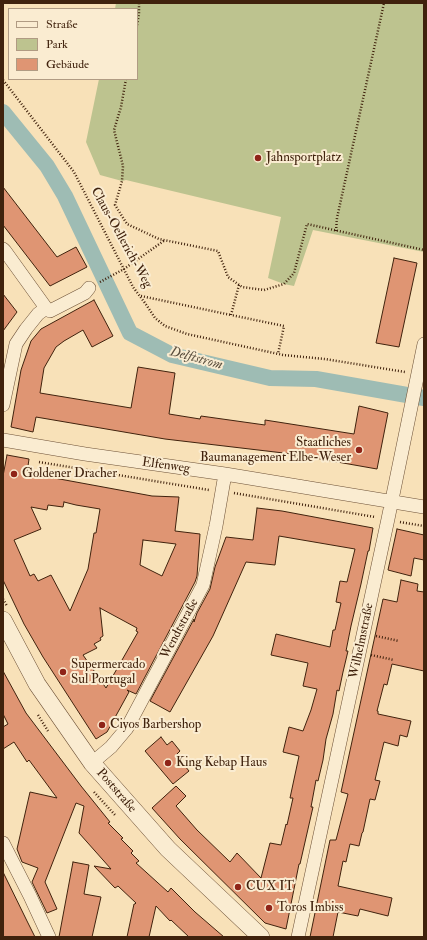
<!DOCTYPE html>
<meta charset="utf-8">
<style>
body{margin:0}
#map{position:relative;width:427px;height:940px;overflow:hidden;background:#f8e1b8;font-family:"IM FELL Double Pica",serif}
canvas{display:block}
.frame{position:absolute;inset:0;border:4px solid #40220d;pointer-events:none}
.legend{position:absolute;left:8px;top:8px;width:130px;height:72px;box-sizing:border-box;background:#faecd1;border:1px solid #b09b83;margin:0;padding:5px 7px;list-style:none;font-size:12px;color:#40220d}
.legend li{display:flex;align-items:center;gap:8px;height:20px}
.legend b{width:20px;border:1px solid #b09b83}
</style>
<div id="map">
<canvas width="427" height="940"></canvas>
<div class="frame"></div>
<ul class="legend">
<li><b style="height:5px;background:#faecd1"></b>Straße</li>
<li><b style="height:11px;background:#bdc38f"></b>Park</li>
<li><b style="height:11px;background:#df9573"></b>Gebäude</li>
</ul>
</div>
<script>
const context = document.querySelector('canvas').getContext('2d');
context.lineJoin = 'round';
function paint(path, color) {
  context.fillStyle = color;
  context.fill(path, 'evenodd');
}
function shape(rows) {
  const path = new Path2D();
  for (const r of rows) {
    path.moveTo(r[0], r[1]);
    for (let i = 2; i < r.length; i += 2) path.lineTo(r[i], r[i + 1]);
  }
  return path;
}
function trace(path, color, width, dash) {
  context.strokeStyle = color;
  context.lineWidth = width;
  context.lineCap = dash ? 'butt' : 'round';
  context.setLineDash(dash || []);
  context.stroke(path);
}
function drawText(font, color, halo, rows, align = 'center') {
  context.font = font + ' "IM FELL Double Pica",serif';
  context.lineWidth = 4;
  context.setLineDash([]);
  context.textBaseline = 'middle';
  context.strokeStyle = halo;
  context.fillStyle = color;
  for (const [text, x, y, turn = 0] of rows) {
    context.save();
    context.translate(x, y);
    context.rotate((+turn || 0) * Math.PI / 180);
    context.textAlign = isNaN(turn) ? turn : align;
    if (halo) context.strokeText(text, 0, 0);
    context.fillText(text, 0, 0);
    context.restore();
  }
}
const green = shape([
 [116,3,424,3,424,252,313,230,294,286,284,284,268,278,281,217,126,180,122,181,100,175,86,142,99,79,137,79,137,9,115,9]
]);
const canal = shape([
 [3,112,47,166,65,196,130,333,172,355,270,378,316,379,424,398]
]);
const building = shape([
 [3,187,57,257,76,247,87,267,50,286,3,225,3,187],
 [394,258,417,263,399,347,376,343,394,258],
 [3,294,17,312,3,331,3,294],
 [94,300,113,336,92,347,83,330,64,341,56,347,44,368,40,393,131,408,138,367,175,373,169,414,200,419,201,416,265,425,265,420,354,434,359,406,388,413,377,469,292,454,165,439,36,417,33,432,11,427,21,370,31,341,41,329,94,300],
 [7,455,29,459,27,473,152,496,179,497,175,531,200,534,197,576,195,582,136,694,127,690,129,692,107,732,96,739,43,657,24,624,3,580,3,476,7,455],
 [64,502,76,505,100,509,96,533,94,533,88,569,70,611,51,575,38,581,34,574,30,576,14,540,41,529,31,507,47,510,48,505,63,507,64,502],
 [143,540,176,544,162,576,140,565,143,540],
 [100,608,137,628,136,631,138,632,106,688,83,655,97,648,94,644,101,640,100,638,103,636,100,608],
 [257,508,282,511,373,528,369,551,368,551,361,584,351,626,346,651,348,651,343,672,339,691,337,690,333,714,326,739,323,760,318,781,316,780,311,807,313,807,300,864,299,864,286,929,265,923,180,839,152,808,176,786,186,796,176,806,197,830,230,862,237,853,261,878,270,843,281,845,286,824,287,825,293,798,290,798,299,756,283,752,289,727,303,731,311,710,317,689,303,686,308,663,271,655,276,634,330,647,333,630,335,630,341,603,336,602,340,581,347,582,355,549,279,536,275,565,246,562,213,636,170,712,150,701,194,619,194,622,197,613,210,589,215,567,226,537,253,540,257,508],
 [397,529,424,535,424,560,414,558,411,576,388,570,397,529],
 [401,580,418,584,417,591,424,592,424,671,392,664,387,685,384,684,377,711,378,711,378,714,411,721,407,737,400,735,398,746,384,742,375,780,380,781,375,800,370,799,363,832,362,833,359,846,350,844,346,862,343,861,338,886,392,898,388,916,360,909,358,916,338,912,333,937,310,937,330,840,336,840,348,794,341,792,383,599,397,602,401,580],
 [3,671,26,713,81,786,110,822,108,823,123,838,121,839,133,851,131,853,139,861,136,863,168,892,171,888,195,912,224,937,189,937,171,920,170,921,156,906,149,937,127,937,134,904,135,904,136,903,118,886,115,888,94,866,111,869,79,833,84,806,76,803,45,882,57,909,47,913,32,882,38,868,22,862,17,849,30,792,57,798,29,760,27,762,14,742,3,749,3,727,8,724,3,714,3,671],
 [161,737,167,745,172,741,180,751,176,755,189,771,173,784,145,751,161,737],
 [73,862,89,865,84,894,101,897,92,937,59,937,73,862],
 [3,872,27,921,35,937,3,937,3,872]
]);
const path = shape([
 [137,25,139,14,139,3],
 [126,79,121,107,114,130,123,166,122,181,115,205,127,224,159,239,218,251,228,277,242,287,264,290,284,284,294,273,307,224,424,250],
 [3,80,74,172,133,287,145,303,155,318,165,326,187,334,283,355,325,359,405,372],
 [336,231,337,218,384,3],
 [100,282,124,269,165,240],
 [239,285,231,315,284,326,278,354],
 [141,296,231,315],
 [39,462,209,490],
 [234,493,375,517],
 [400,522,424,526],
 [3,599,7,606],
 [376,636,399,641],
 [371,655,394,660],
 [38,715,48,731],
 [94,792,115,815]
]);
const minor = shape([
 [3,249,5,251,46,308,50,311,85,293,89,288],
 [3,405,16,344,26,329,38,314,46,308],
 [3,440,85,454,225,474,424,507],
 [92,763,111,747,127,728,203,585,216,526,225,474],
 [3,843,30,896,49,937],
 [298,937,388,519,424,344]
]);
const tertiary = shape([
 [3,620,37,684,92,763,168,849,261,937]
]);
const markers = [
 [258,158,4,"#8f2418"],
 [359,450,4,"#8f2418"],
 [14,474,4,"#8f2418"],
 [63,672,4,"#8f2418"],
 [102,725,4,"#8f2418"],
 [168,763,4,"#8f2418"],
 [238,887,4,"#8f2418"],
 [269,908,4,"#8f2418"]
];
const poiNames = [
 ["Jahnsportplatz",266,158],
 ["Staatliches",351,443,"right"],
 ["Baumanagement Elbe-Weser",351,458,"right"],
 ["Goldener Dracher",22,474],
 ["Supermercado",71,665],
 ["Sul Portugal",71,680],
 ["Ciyos Barbershop",110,725],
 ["King Kebap Haus",176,763],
 ["CUX IT",246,887],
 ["Toros Imbiss",277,908]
];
const streetNames = [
 ["Claus-Oellerich-Weg",121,238,61],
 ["Elfenweg",166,466,8],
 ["Wendtstraße",180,629,-62],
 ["Wilhelmstraße",362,641,-78],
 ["Poststraße",116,791,49]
];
const waterNames = [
 ["Delftstrom",196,359,15]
];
paint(green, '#bdc38f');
trace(canal, '#9ebcb4', 16);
paint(building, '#df9573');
trace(building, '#40220d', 1);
trace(minor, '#6e5238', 14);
trace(tertiary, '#6e5238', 18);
trace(path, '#40220d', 2.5, [1, 2]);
trace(minor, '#faecd1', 13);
trace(tertiary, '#faecd1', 17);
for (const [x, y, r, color] of markers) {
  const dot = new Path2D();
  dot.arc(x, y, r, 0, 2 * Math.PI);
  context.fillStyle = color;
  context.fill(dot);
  trace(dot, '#faecd1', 1.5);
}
drawText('13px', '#40220d', '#faecd1', poiNames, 'left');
drawText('13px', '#40220d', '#faecd1', streetNames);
drawText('italic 14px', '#5c503f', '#faecd1', waterNames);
</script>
